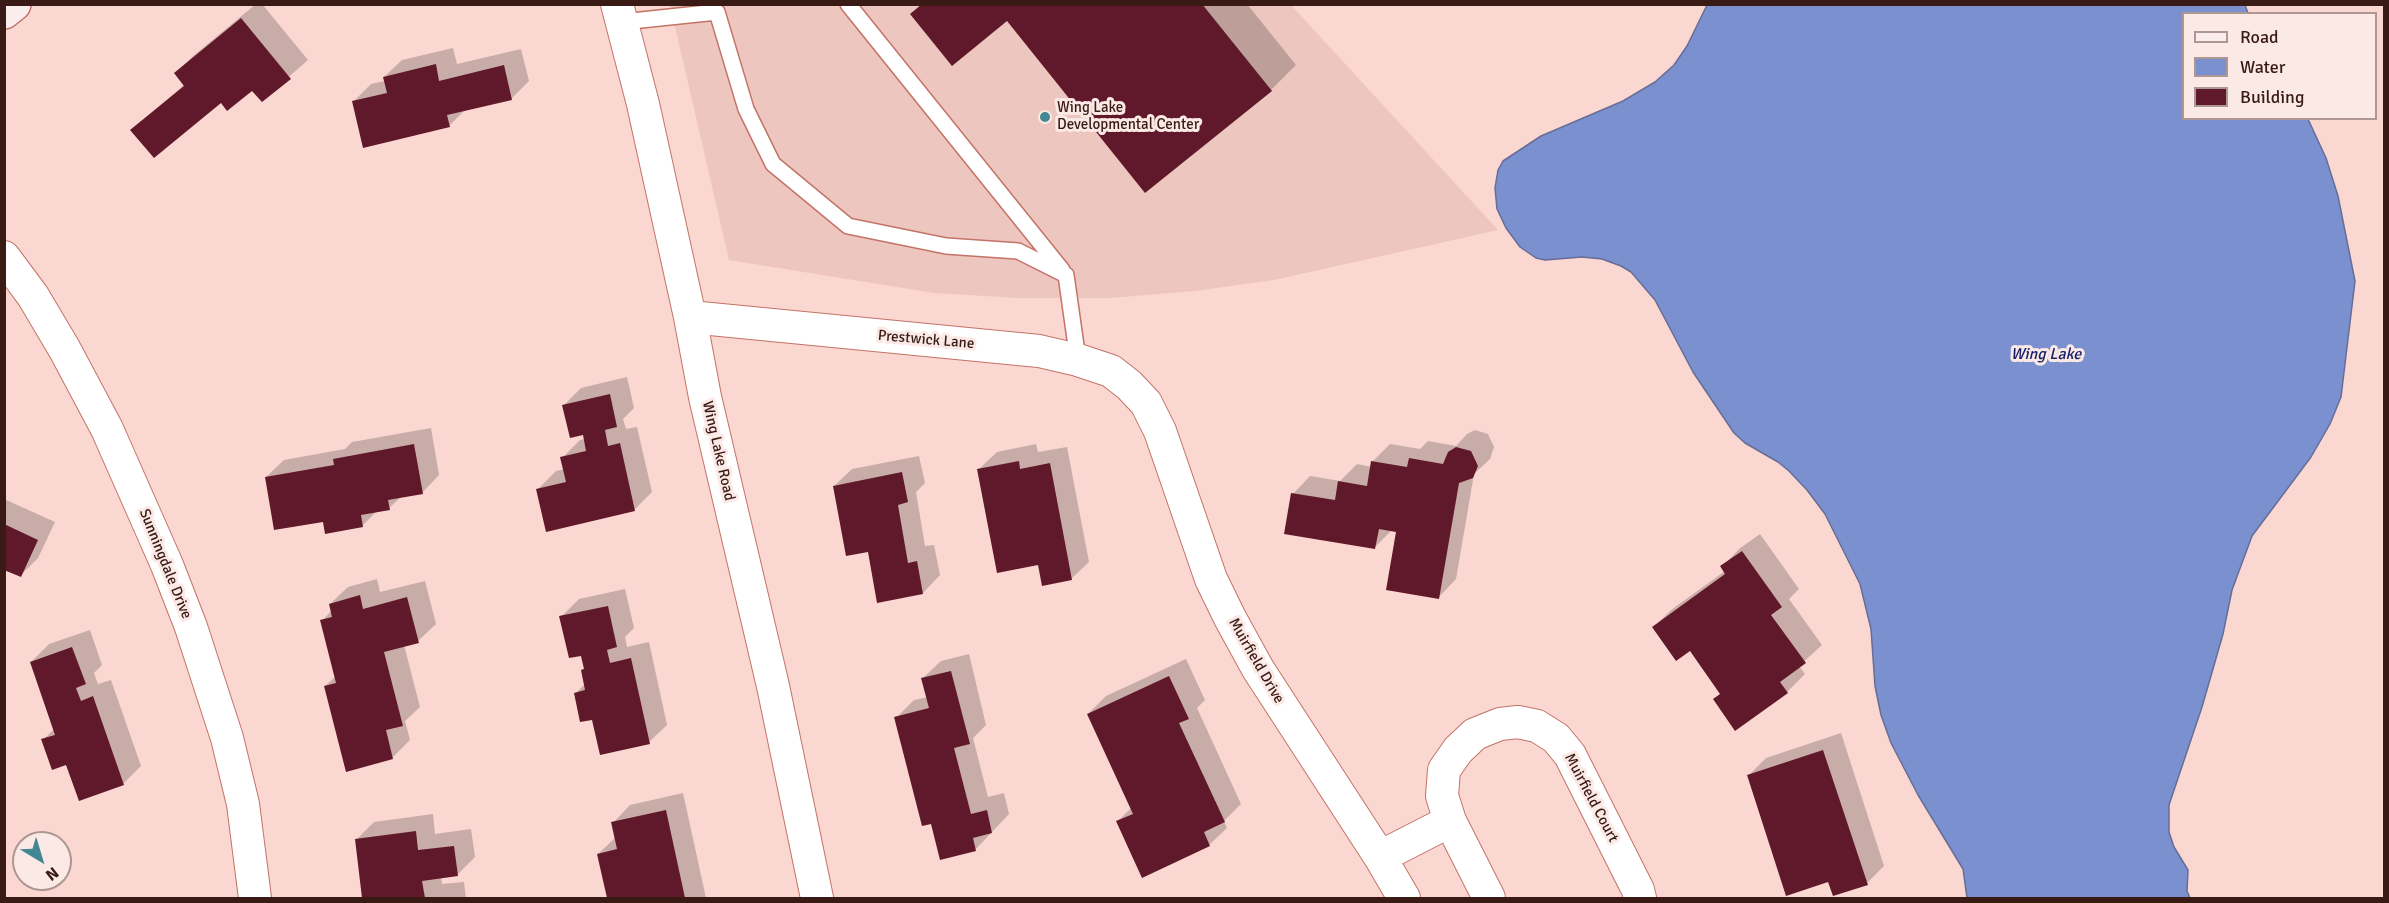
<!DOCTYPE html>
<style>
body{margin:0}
#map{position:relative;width:2389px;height:903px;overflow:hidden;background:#fbd7d1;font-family:Signika,sans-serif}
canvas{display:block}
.frame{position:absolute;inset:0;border:6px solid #3a1a15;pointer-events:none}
.legend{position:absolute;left:2182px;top:12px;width:195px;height:108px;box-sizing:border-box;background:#fbe9e6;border:2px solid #ae9692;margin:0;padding:8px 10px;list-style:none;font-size:18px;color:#3a1a15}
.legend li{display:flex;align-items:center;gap:12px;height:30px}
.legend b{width:30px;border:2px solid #ae9692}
.north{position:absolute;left:12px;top:831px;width:60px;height:60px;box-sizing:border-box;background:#fbe9e6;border:2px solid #ae9692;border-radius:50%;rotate:142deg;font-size:16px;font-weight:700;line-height:24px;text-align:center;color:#3a1a15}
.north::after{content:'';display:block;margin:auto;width:21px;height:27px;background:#428893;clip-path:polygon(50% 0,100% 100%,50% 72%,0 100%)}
</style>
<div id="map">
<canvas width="2389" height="903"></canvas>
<div class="frame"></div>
<ul class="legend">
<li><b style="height:8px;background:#fbedeb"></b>Road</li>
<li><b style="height:16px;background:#7a90cf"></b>Water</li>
<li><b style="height:16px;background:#60182b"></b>Building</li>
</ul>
<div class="north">N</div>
</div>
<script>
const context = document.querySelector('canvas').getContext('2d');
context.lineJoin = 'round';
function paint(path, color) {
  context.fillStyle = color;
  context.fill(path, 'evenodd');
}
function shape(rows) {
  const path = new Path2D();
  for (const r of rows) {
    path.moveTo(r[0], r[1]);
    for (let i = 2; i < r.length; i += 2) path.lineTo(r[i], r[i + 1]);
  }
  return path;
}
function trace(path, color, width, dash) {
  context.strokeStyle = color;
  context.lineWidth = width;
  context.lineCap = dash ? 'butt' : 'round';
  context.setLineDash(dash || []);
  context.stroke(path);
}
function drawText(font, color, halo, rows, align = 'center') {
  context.font = font + ' Signika,sans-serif';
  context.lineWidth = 6;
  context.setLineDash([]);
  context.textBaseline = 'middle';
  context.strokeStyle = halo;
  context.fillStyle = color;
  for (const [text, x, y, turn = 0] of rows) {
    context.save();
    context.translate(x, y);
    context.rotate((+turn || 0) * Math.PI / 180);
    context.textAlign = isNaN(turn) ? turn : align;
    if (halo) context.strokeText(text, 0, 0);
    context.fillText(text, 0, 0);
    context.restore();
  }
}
const built = shape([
 [670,5,1291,5,1498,230,1274,280,1195,291,1110,298,1018,298,934,293,729,260]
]);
const water = shape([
 [1707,5,2245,5,2248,13,2184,14,2184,118,2308,119,2326,158,2338,196,2355,281,2341,397,2330,424,2311,457,2252,536,2232,590,2223,634,2202,707,2169,805,2169,832,2174,847,2188,870,2187,891,2190,898,1967,898,1963,869,1918,795,1891,743,1881,715,1875,686,1871,629,1860,584,1825,514,1807,490,1789,471,1778,462,1745,443,1734,433,1693,372,1655,300,1631,272,1621,266,1602,259,1582,257,1545,260,1536,258,1520,247,1506,228,1497,209,1495,188,1498,170,1503,161,1541,136,1623,101,1655,82,1674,65,1687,46,1707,5]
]);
const shadow = shape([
 [256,4,262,4,308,60,262,100,253,89,132,130,185,84,176,73,193,56],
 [922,4,1247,4,1296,65,1271,90,1007,19],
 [453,48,457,64,521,49,529,81,511,99,466,109,449,126,354,101,371,84,385,81,384,77,402,60],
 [627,377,634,408,623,419,626,429,637,427,652,492,634,510,538,489,556,471,565,469,562,458,580,440,585,439,584,433,564,405,581,388],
 [431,428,439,475,422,493,401,497,389,508,378,510,362,526,324,520,266,477,284,460,345,449,352,442],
 [1475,430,1488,434,1494,447,1490,459,1474,474,1456,579,1439,597,1398,531,1392,530,1375,547,1293,494,1310,476,1340,481,1357,464,1372,467,1373,461,1390,444,1420,449,1428,441,1456,446,1467,434],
 [1036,444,1038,452,1067,447,1089,562,1071,579,1040,563,979,469,997,452],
 [919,456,925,483,916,492,925,546,934,545,940,575,923,593,869,550,834,486,852,469],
 [4,499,55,522,38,558,21,575,4,568],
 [1760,534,1799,589,1789,599,1822,645,1799,666,1805,674,1787,692,1736,729,1721,693,1690,649,1654,627,1671,610,1725,571,1722,567,1739,549],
 [377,579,380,592,425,581,436,624,418,641,404,645,420,707,405,721,410,740,392,758,325,686,336,676,322,621,332,610,330,604,348,587],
 [625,589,634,628,625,637,627,647,649,642,667,725,649,742,593,718,576,693,585,684,582,670,585,668,582,654,561,617,579,599],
 [90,630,102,665,94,673,98,684,111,680,141,766,123,784,67,764,43,740,55,728,31,662,49,644],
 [969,654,986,725,973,738,988,797,1004,793,1009,814,975,850,932,822,896,718,914,700,928,697,923,678,941,661],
 [1186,659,1205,700,1197,708,1241,804,1224,821,1227,828,1209,845,1117,822,1132,807,1088,714,1106,696],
 [1841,733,1884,866,1867,883,1829,880,1749,775,1766,758],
 [683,793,706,898,608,898,598,854,616,837,613,823,630,805],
 [433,814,435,834,471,829,475,857,457,875,441,877,442,884,464,882,466,898,364,898,356,840,374,822]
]);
const building = shape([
 [922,4,1202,4,1272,91,1145,193,1007,21,952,66,910,14],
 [241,18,291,79,262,102,252,91,227,111,221,103,154,158,130,130,184,86,174,73],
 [436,64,439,81,504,65,512,100,447,115,450,127,363,148,352,101,387,93,383,77],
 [610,394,617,427,605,430,608,446,620,443,635,511,546,532,536,489,566,482,560,457,586,451,583,435,570,438,562,405],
 [414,444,423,494,388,500,390,510,361,515,363,527,325,534,323,522,274,530,265,477,334,465,333,459],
 [1456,447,1471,451,1478,466,1473,478,1459,483,1439,599,1386,590,1396,532,1379,529,1375,549,1284,534,1291,493,1335,500,1338,481,1367,486,1371,461,1407,467,1409,458,1443,464,1448,452],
 [1019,461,1020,469,1050,463,1072,580,1042,586,1038,565,997,573,977,469],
 [902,472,908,502,898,505,908,563,917,561,923,594,877,603,868,552,846,556,833,486],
 [4,524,38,540,21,577,4,570],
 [1742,551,1782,607,1771,615,1806,663,1780,682,1788,693,1735,731,1713,699,1720,694,1690,651,1676,661,1652,627,1725,574,1720,566],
 [360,595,363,609,407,597,419,643,384,652,403,726,386,730,393,759,346,772,324,686,336,683,320,620,332,617,329,604],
 [608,606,617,647,607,650,610,663,631,658,650,744,600,755,592,720,580,722,574,693,585,690,581,670,584,669,581,656,569,658,559,616],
 [72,647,86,684,76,688,81,701,93,696,124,785,79,801,66,765,52,770,41,739,55,735,30,662],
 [951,671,970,744,954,748,971,814,987,810,992,833,973,838,976,851,940,860,931,824,922,826,894,717,929,708,921,678],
 [1169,676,1189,719,1179,723,1225,822,1204,832,1210,846,1142,878,1116,821,1133,814,1087,714],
 [1823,750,1868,885,1833,896,1828,882,1786,896,1747,775],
 [666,810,685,898,607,898,597,854,617,849,611,822],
 [416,831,418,850,454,846,458,876,422,881,425,898,362,898,355,839]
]);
const lane = shape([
 [848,4,1062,270],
 [622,22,717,12,746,109,773,164,848,226,946,246,1018,251,1066,275,1078,360]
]);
const street = shape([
 [617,4,643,104,690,317,705,397,773,686,817,898],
 [4,257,33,296,65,350,107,429,167,565,191,627,227,738,243,804,255,898],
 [690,317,1039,351,1078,360,1111,371,1129,385,1146,403,1160,431,1211,579,1230,618,1258,669,1380,857,1404,898],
 [1380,857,1450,821],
 [1489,898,1450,821,1442,796,1444,770,1458,750,1475,734,1500,724,1518,722,1537,726,1556,738,1570,755,1638,890,1640,898]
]);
const secondary = shape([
 [4,12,14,4]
]);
const markers = [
 [1045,117,6,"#428893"]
];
const poiNames = [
 ["Wing Lake",1057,108],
 ["Developmental Center",1057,125]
];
const streetNames = [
 ["Prestwick Lane",926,340,5],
 ["Wing Lake Road",718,451,77],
 ["Sunningdale Drive",165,564,68],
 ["Muirfield Drive",1256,661,60],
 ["Muirfield Court",1591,798,62]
];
const waterNames = [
 ["Wing Lake",2046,355]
];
paint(built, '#edc6bf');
paint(water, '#7a90cf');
trace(water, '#676d97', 1.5);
paint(shadow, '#0003');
paint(building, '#60182b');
trace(lane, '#c37367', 18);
trace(street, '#c37367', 34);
trace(secondary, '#c37367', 36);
trace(lane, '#fff', 15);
trace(street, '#fff', 32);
trace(secondary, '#fbedeb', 33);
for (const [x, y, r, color] of markers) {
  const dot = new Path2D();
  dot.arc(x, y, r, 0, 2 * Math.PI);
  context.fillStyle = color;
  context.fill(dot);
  trace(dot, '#fbe9e6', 2);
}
drawText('15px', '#3a1a15', '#fbe9e6', poiNames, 'left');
drawText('15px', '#3a1a15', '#fbe9e6', streetNames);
drawText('italic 16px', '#141f68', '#fbe9e6', waterNames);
</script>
